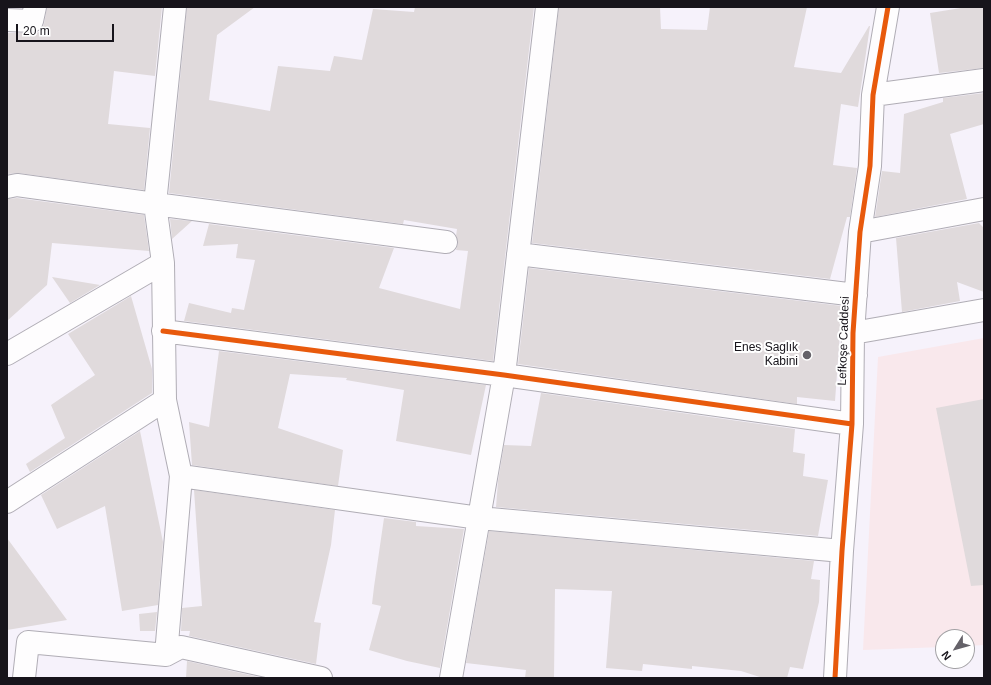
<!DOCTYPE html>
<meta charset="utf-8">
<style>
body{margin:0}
#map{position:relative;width:991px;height:685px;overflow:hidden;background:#f6f2fb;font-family:Helvetica,sans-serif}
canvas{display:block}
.frame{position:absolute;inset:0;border:8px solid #17141b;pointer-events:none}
.north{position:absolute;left:935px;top:629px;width:40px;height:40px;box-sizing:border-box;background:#fff;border:1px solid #a2a1a4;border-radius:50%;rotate:233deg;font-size:11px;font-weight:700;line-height:16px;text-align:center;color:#17141b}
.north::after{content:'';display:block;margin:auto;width:14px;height:18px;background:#656269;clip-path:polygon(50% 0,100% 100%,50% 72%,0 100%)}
.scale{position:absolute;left:16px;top:24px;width:98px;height:18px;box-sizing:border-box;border:2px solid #17141b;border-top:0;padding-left:5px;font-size:12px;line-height:14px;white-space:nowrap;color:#17141b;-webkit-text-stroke:3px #fff;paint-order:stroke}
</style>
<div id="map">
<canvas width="991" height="685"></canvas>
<div class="frame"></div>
<div class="north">N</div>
<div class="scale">20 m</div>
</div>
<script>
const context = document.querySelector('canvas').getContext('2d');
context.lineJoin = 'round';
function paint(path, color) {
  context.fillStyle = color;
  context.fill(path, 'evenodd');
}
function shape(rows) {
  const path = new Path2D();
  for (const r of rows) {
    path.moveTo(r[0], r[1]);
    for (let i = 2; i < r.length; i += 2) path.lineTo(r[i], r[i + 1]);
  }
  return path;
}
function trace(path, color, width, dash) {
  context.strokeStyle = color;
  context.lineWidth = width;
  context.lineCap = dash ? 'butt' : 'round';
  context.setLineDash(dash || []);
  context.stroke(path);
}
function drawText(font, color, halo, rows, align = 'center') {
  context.font = font + ' Helvetica,sans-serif';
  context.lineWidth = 4;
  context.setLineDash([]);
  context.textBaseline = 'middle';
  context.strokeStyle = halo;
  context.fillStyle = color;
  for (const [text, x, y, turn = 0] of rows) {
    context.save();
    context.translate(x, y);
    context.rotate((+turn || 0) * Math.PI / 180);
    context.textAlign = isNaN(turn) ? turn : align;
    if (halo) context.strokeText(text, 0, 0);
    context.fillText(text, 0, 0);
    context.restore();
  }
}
const education = shape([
 [984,338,984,645,967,646,967,637,943,637,943,647,863,650,878,357]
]);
const building = shape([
 [47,7,162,7,155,76,114,71,108,124,150,128,144,190,19,173,7,174,7,33,32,33,40,32,44,24],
 [187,7,255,7,217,35,209,100,270,111,278,66,330,71,334,56,362,60,373,9,414,12,415,7,534,7,493,361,184,321,189,303,231,313,232,308,244,310,255,260,236,258,238,244,203,246,209,224,394,248,379,288,460,309,468,251,456,250,458,243,456,236,457,229,404,220,403,224,169,193],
 [559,7,660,7,661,29,707,30,710,7,807,7,794,67,841,73,869,26,870,26,858,107,841,104,833,165,857,168,850,217,847,217,830,279,532,243],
 [967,7,984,7,984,68,939,73,930,13],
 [984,93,984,124,950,134,967,199,875,217,882,171,900,173,904,114,943,102,943,98],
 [17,198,144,215,149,251,52,243,47,285,7,321,7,199],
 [170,219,192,221,172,239],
 [979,223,984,228,984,292,957,282,960,301,902,312,896,238],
 [529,268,842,306,835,401,797,397,797,404,518,364],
 [52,277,100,285,70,303],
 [131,296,152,369,152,393,30,472,26,464,65,438,51,405,95,375,68,334],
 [219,351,486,385,471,455,396,441,404,390,346,380,347,378,290,374,278,428,343,450,338,486,192,465,189,422,209,427],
 [541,393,795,429,793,452,805,454,803,476,828,480,818,536,496,507,498,481,504,445,531,446],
 [984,399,984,585,971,586,936,408],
 [140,431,163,542,158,605,122,611,105,506,57,529,41,495],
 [194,490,335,510,331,545,314,622,321,623,316,664,189,636,190,631,181,631,182,608,202,606],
 [384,518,416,522,416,526,464,529,440,668,407,661,369,650,381,606,372,604,374,587],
 [489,531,814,561,811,579,820,580,819,602,803,669,790,667,787,678,763,678,741,671,692,666,692,669,643,664,642,671,606,668,612,591,555,589,554,678,525,678,526,670,466,663],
 [7,538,67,620,7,630],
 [157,612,155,631,140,631,139,614],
 [187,661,263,678,186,678]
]);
const minor = shape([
 [175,7,155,204,446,242],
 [7,20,32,21,35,7],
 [873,95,984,80],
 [7,187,17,185,155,204,163,263,165,400,181,476,166,655],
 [860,232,984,209],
 [518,254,856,295],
 [163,331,504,375,852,424],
 [853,333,984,310],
 [7,354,163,263],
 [181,476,479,518,842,551],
 [7,502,165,400],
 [24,678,28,642,166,655,181,647,321,678],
 [451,678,504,375,547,7],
 [835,678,842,551,852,424,853,333,860,232,870,166,873,95,888,7]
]);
const cycleway = shape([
 [163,331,504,375,852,424],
 [835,678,842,551,852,424,853,333,860,232,870,166,873,95,888,7]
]);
const markers = [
 [807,355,5,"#656269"]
];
const streetNames = [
 ["Lefkoşe Caddesi",844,341,-88]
];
const poiNames = [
 ["Enes Saglık",798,348],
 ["Kabini",798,362]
];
paint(education, '#f9e8ec');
paint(building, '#e0dadc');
trace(minor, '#b0adb5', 24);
trace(minor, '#fefdfe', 22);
trace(cycleway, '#e8590c', 5);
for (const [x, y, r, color] of markers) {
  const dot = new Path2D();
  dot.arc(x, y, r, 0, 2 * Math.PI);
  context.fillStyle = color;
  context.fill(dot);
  trace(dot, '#fff', 1.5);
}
drawText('12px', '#17141b', '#fff', streetNames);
drawText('12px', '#17141b', '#fff', poiNames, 'right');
</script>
